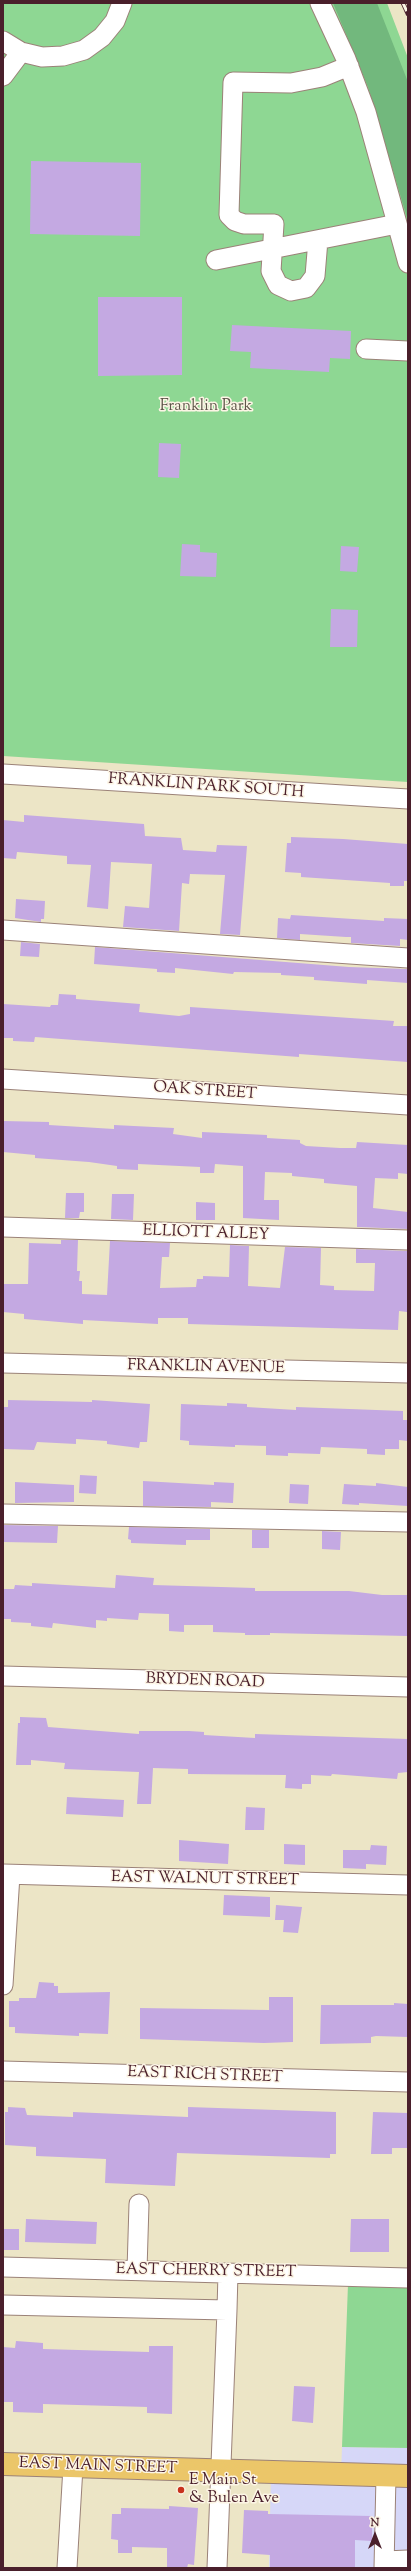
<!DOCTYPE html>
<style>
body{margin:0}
#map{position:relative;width:411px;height:2571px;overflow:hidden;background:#ece5c6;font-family:"Sorts Mill Goudy",serif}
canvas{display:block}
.frame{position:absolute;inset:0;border:4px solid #4a1f2b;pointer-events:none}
.north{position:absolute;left:355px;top:2515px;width:40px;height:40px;-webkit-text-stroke:3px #fcf5e5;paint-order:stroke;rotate:0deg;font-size:11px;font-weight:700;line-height:16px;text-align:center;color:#4a1f2b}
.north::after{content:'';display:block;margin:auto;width:14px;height:18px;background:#4a1f2b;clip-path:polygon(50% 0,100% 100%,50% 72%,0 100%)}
</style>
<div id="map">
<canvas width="411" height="2571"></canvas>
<div class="frame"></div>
<div class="north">N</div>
</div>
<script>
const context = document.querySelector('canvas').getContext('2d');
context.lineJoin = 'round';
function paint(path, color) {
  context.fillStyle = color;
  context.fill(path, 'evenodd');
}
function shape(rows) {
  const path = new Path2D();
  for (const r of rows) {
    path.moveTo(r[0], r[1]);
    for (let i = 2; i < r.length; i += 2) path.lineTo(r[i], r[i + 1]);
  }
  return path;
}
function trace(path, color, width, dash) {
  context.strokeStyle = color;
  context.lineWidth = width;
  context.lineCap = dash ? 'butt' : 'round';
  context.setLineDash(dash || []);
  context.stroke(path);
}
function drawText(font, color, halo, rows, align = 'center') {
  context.font = font + ' "Sorts Mill Goudy",serif';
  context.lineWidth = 3;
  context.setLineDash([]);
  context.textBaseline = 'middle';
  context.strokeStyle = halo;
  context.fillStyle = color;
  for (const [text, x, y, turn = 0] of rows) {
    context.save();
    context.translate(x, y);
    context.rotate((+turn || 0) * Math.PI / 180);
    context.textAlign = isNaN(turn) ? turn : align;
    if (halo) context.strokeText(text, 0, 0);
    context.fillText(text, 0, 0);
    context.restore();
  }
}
const built = shape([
 [342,2447,408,2448,408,2568,269,2568,271,2471,341,2472]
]);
const green = shape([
 [3,3,387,3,408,58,408,782,3,756],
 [348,2284,408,2286,408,2448,342,2447]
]);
const forest = shape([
 [333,3,377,3,408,82,408,221,368,87]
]);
const building = shape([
 [31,161,141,163,140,236,30,234],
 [98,297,182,297,182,375,98,376],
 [232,325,351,331,350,359,330,358,329,372,250,368,251,352,230,351],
 [159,443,181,444,179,478,158,477],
 [182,544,200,545,200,552,217,553,216,577,180,576],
 [341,546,359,547,357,572,340,571],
 [331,609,358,610,357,647,330,647],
 [24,815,144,824,145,836,181,838,183,850,216,852,217,845,247,846,240,935,220,934,225,875,190,874,189,884,182,883,179,931,123,927,125,906,149,908,152,864,111,862,108,909,87,907,91,865,67,864,67,856,17,852,16,859,3,858,3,820,24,822],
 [291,837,343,839,408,844,408,881,404,881,404,886,390,886,390,883,301,877,301,873,285,872,287,843,291,843],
 [16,899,45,901,44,919,41,919,41,922,15,918],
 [291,915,384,921,384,918,408,919,408,940,400,939,400,946,351,943,351,937,346,937,300,934,300,940,277,938,278,918,290,919],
 [21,942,40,944,39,957,20,956],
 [95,947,349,967,408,969,408,983,367,980,367,984,314,980,314,977,281,975,281,973,234,972,233,974,175,968,175,973,157,972,157,969,94,964],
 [59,994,76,995,76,999,140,1004,139,1012,179,1016,190,1014,190,1007,394,1021,393,1026,408,1026,408,1062,299,1054,299,1057,35,1037,34,1042,13,1041,13,1038,3,1038,3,1004,50,1007,51,1005,58,1005],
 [3,1121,49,1122,49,1125,114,1129,114,1125,174,1128,173,1134,202,1138,202,1132,267,1135,267,1138,300,1140,300,1143,306,1146,340,1148,356,1148,357,1142,408,1145,408,1174,398,1173,398,1179,375,1178,373,1208,408,1212,408,1229,357,1227,357,1186,324,1183,324,1179,292,1176,292,1173,265,1172,264,1200,279,1200,279,1220,243,1218,243,1166,215,1164,214,1173,200,1173,200,1167,138,1164,138,1170,117,1169,117,1166,89,1162,35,1158,35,1155,3,1152],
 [66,1193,84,1193,84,1212,80,1212,79,1218,65,1218],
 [112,1194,134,1194,133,1220,111,1219],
 [196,1202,215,1203,215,1220,196,1220],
 [61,1240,78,1240,77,1271,80,1271,79,1281,82,1281,82,1294,107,1295,110,1241,170,1243,169,1257,162,1257,160,1288,196,1287,197,1279,203,1279,203,1276,229,1277,230,1245,249,1246,248,1286,280,1288,285,1247,321,1248,320,1285,334,1286,334,1290,374,1291,375,1263,356,1263,356,1249,408,1251,407,1312,399,1311,398,1330,188,1324,188,1318,158,1318,158,1324,83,1320,83,1324,24,1319,24,1314,3,1312,3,1284,28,1284,29,1243,61,1244],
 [8,1400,92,1402,92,1400,150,1404,147,1442,140,1442,139,1448,107,1444,107,1441,76,1439,76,1444,37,1442,34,1450,4,1449,4,1407,8,1407],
 [227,1403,247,1404,247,1407,296,1410,296,1407,403,1411,403,1420,408,1420,408,1441,399,1440,399,1449,385,1449,385,1455,367,1454,367,1449,321,1447,320,1454,288,1453,288,1456,266,1455,266,1446,235,1445,235,1447,189,1445,189,1441,180,1440,181,1404,227,1406],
 [80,1475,97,1476,96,1494,79,1493],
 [143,1481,214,1485,214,1482,234,1483,233,1503,211,1502,211,1507,143,1506],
 [15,1482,74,1485,74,1502,15,1503],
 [376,1483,408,1487,408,1506,359,1503,359,1505,342,1504,344,1484,376,1486],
 [290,1484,309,1485,308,1504,289,1503],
 [3,1525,58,1526,57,1543,3,1542],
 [129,1527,210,1529,210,1540,186,1540,186,1545,131,1543,131,1540,128,1539],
 [252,1530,269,1530,269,1548,252,1548],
 [322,1531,341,1532,340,1550,322,1549],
 [116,1575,154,1578,153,1585,255,1588,255,1591,349,1591,382,1595,408,1595,408,1636,270,1633,270,1635,245,1635,245,1633,213,1632,213,1625,184,1625,184,1632,169,1631,169,1614,139,1613,138,1620,107,1618,107,1621,96,1620,96,1628,53,1623,52,1628,31,1626,31,1623,11,1622,11,1619,3,1619,3,1589,14,1589,15,1585,32,1586,32,1583,115,1588],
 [20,1717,46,1718,48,1727,139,1734,139,1731,189,1731,204,1732,204,1735,255,1738,255,1734,408,1739,408,1772,398,1773,397,1779,332,1774,331,1776,311,1775,311,1784,302,1784,302,1789,285,1788,286,1775,188,1774,188,1769,153,1768,151,1804,137,1804,139,1772,64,1769,65,1763,31,1760,31,1765,16,1765,18,1723,20,1723],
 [67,1797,124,1800,123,1817,66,1814],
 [246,1807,265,1808,264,1830,245,1830],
 [179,1840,229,1844,228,1864,179,1861],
 [284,1844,305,1845,305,1865,284,1864],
 [371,1845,387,1846,386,1865,366,1864,366,1869,343,1868,343,1850,370,1850],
 [224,1895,270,1897,270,1917,223,1915],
 [276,1905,302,1907,298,1933,283,1932,284,1920,275,1920],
 [39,1982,54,1983,54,1986,58,1986,58,1993,110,1992,108,2034,79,2033,79,2036,15,2033,15,2027,9,2027,9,2001,19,2001,19,1998,36,1998],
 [269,1997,293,1997,293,2042,264,2043,140,2039,140,2008,269,2010],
 [394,2003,408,2004,408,2037,376,2036,371,2037,371,2043,320,2044,321,2005,394,2005],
 [8,2107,25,2108,27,2115,73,2117,73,2112,188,2117,188,2107,336,2112,336,2154,330,2154,330,2158,177,2153,175,2186,105,2183,106,2159,36,2156,36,2147,5,2145,5,2112,8,2112],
 [373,2112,408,2113,408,2148,392,2148,392,2154,371,2154],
 [26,2219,97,2222,96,2244,25,2242],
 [351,2219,389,2219,389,2252,350,2252],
 [3,2229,19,2229,19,2250,3,2250],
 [16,2341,43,2343,43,2349,149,2352,149,2346,173,2346,172,2414,147,2413,147,2407,43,2404,43,2413,13,2412,13,2402,3,2402,3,2347,15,2348],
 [294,2386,315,2387,313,2423,292,2421],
 [169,2506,198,2508,194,2565,188,2564,187,2568,167,2568,167,2548,132,2547,132,2553,118,2553,118,2540,111,2539,112,2514,121,2514,121,2508,169,2509],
 [244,2510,268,2511,268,2514,372,2516,372,2541,355,2540,355,2568,270,2568,270,2555,242,2553]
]);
const minor = shape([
 [320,3,346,59,366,112,408,263],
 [3,41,21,52,42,57,63,56,84,50,102,37,115,21,122,3],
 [3,76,21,52],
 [318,240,315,276,306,288,291,291,278,285,271,271,274,224,244,224,235,221,229,215,233,82,291,83,322,77,349,66],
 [216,260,397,224],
 [366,349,408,351],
 [3,774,408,799],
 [3,930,408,958],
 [3,1079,408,1105],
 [3,1227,408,1240],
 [3,1363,408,1373],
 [3,1514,408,1522],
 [3,1676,408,1687],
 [3,1874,408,1885],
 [3,1985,10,1875],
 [3,2071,408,2082],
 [3,2267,408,2278],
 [137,2270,139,2204],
 [3,2305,227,2310,228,2273],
 [385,2561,408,2560],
 [67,2568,73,2467],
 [217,2568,227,2310],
 [384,2568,386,2476]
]);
const major = shape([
 [3,2464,408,2476]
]);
const rail = shape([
 [403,3,408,14]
]);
const markers = [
 [181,2490,4,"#c8321e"]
];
const parkNames = [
 ["Franklin Park",206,407]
];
const streetNames = [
 ["FRANKLIN PARK SOUTH",206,787,4],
 ["OAK STREET",205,1092,4],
 ["ELLIOTT ALLEY",206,1234,2],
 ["FRANKLIN AVENUE",206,1368,1],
 ["BRYDEN ROAD",205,1682,2],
 ["EAST WALNUT STREET",205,1880,1],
 ["EAST RICH STREET",205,2076,2],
 ["EAST CHERRY STREET",206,2272,1],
 ["EAST MAIN STREET",98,2467,2]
];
const poiNames = [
 ["E Main St",189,2481],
 ["& Bulen Ave",189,2499]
];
paint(built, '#d6d7f8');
paint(green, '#8ed793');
paint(forest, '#72b87d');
paint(building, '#c4a9e2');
trace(minor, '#9b8278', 21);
trace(major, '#9b8278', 24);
trace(minor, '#fff', 19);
trace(major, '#ebc669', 22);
trace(rail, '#4a1f2b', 4.5);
trace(rail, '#fcf5e5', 3, [9]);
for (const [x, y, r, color] of markers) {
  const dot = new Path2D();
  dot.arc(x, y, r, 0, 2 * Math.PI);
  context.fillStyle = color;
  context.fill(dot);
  trace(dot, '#fcf5e5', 1.5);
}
drawText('16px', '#5e564a', '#fcf5e5', parkNames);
drawText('16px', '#4a1f2b', '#fcf5e5', streetNames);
drawText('16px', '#4a1f2b', '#fcf5e5', poiNames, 'left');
</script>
